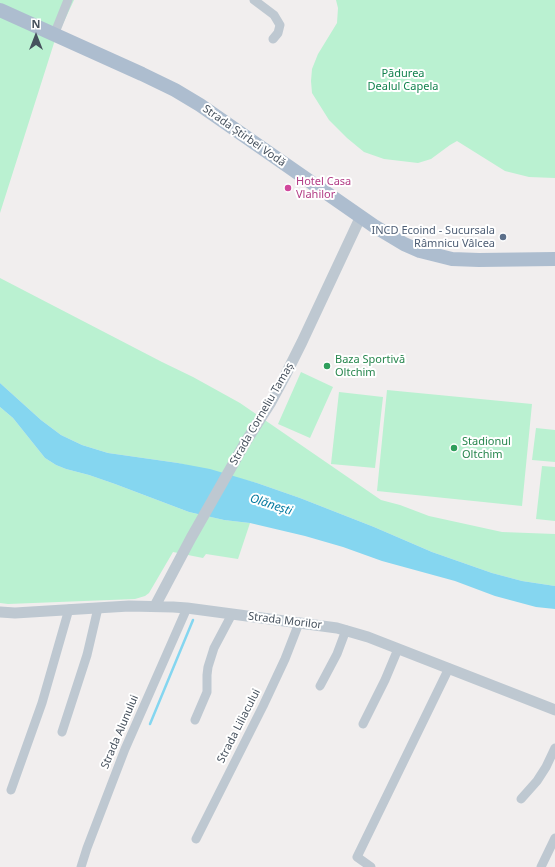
<!DOCTYPE html>
<meta charset="utf-8">
<style>
body{margin:0}
#map{position:relative;width:555px;height:867px;overflow:hidden;background:#f1eeee;font-family:"Noto Sans",sans-serif}
canvas{display:block}
.north{position:absolute;left:16px;top:16px;width:40px;height:40px;-webkit-text-stroke:3px #fff;paint-order:stroke;rotate:0deg;font-size:11px;font-weight:700;line-height:16px;text-align:center;color:#46515d}
.north::after{content:'';display:block;margin:auto;width:14px;height:18px;background:#46515d;clip-path:polygon(50% 0,100% 100%,50% 72%,0 100%)}
</style>
<div id="map">
<canvas width="555" height="867"></canvas>
<div class="north">N</div>
</div>
<script>
const context = document.querySelector('canvas').getContext('2d');
context.lineJoin = 'round';
function paint(path, color) {
  context.fillStyle = color;
  context.fill(path, 'evenodd');
}
function shape(rows) {
  const path = new Path2D();
  for (const r of rows) {
    path.moveTo(r[0], r[1]);
    for (let i = 2; i < r.length; i += 2) path.lineTo(r[i], r[i + 1]);
  }
  return path;
}
function trace(path, color, width, dash) {
  context.strokeStyle = color;
  context.lineWidth = width;
  context.lineCap = dash ? 'butt' : 'round';
  context.setLineDash(dash || []);
  context.stroke(path);
}
function drawText(font, color, halo, rows, align = 'center') {
  context.font = font + ' "Noto Sans",sans-serif';
  context.lineWidth = 4;
  context.setLineDash([]);
  context.textBaseline = 'middle';
  context.strokeStyle = halo;
  context.fillStyle = color;
  for (const [text, x, y, turn = 0] of rows) {
    context.save();
    context.translate(x, y);
    context.rotate((+turn || 0) * Math.PI / 180);
    context.textAlign = isNaN(turn) ? turn : align;
    if (halo) context.strokeText(text, 0, 0);
    context.fillText(text, 0, 0);
    context.restore();
  }
}
const green = shape([
 [0,0,74,0,54,43,0,213],
 [336,0,555,0,555,178,529,177,505,171,457,141,450,145,431,159,418,163,384,159,364,152,347,138,329,120,312,93,311,81,312,69,318,54,337,23,338,8],
 [0,278,162,362,193,377,240,403,381,500,400,505,429,516,502,532,555,534,555,586,522,581,492,573,432,552,374,527,300,498,257,483,178,463,108,453,82,445,61,435,41,420,0,383],
 [301,372,333,387,310,438,278,424],
 [387,390,532,404,522,506,377,491],
 [339,392,383,397,375,468,331,464],
 [0,407,13,418,45,458,56,465,66,469,89,475,115,484,189,512,224,520,250,523,238,559,206,554,203,558,173,552,149,593,145,596,135,599,8,604,0,603],
 [536,428,555,430,555,462,532,460],
 [542,466,555,467,555,521,536,519]
]);
const water = shape([
 [0,383,41,420,61,435,82,445,108,453,178,463,210,469,257,483,300,498,374,527,432,552,492,573,522,581,555,586,555,609,536,607,495,596,455,581,382,561,343,547,305,536,250,523,224,520,189,512,115,484,89,475,66,469,56,465,45,458,13,418,0,407]
]);
const stream = shape([
 [150,724,193,620]
]);
const minor = shape([
 [254,0,274,15,280,25,278,33,273,39],
 [54,35,68,0],
 [320,686,337,654,346,630],
 [195,720,207,692,207,675,208,667,214,648,232,614],
 [363,724,385,680,398,649],
 [62,732,87,655,98,608],
 [11,790,42,703,69,609],
 [521,799,537,781,546,767,555,748],
 [196,839,263,706,285,659,299,623],
 [81,867,87,848,125,749,187,608],
 [371,867,357,857,449,668],
 [541,867,555,838]
]);
const tertiary = shape([
 [155,606,191,538,245,443,271,402,285,376,302,342,361,216],
 [0,612,15,613,129,606,173,607,187,608,337,628,368,637,555,710]
]);
const primary = shape([
 [0,10,142,74,175,90,200,105,374,226,404,244,420,251,452,259,479,260,555,259]
]);
const markers = [
 [288,188,4,"#d1479c"],
 [503,237,4,"#5c6f8a"],
 [327,366,4,"#2e9e5b"],
 [454,448,4,"#2e9e5b"]
];
const parkNames = [
 ["Pădurea",403,74],
 ["Dealul Capela",403,87]
];
const streetNames = [
 ["Strada Știrbei Vodă",244,136,35],
 ["Strada Corneliu Tamaș",262,414,-60],
 ["Strada Morilor",285,621,7],
 ["Strada Liliacului",239,726,-63],
 ["Strada Alunului",120,732,-67]
];
const hotelNames = [
 ["Hotel Casa",296,182],
 ["Vlahilor",296,195]
];
const serviceNames = [
 ["INCD Ecoind - Sucursala",495,231],
 ["Râmnicu Vâlcea",495,244]
];
const leisureNames = [
 ["Baza Sportivă",335,360],
 ["Oltchim",335,373],
 ["Stadionul",462,442],
 ["Oltchim",462,455]
];
const waterNames = [
 ["Olănești",271,505,18]
];
paint(green, '#baf1d1');
paint(water, '#85d6f0');
trace(stream, '#85d6f0', 2.5);
trace(minor, '#bec8d1', 9);
trace(tertiary, '#bec8d1', 11);
trace(primary, '#adbdcf', 14);
for (const [x, y, r, color] of markers) {
  const dot = new Path2D();
  dot.arc(x, y, r, 0, 2 * Math.PI);
  context.fillStyle = color;
  context.fill(dot);
  trace(dot, '#fff', 1.5);
}
drawText('11px', '#12824e', '#fff', parkNames);
drawText('11px', '#46515d', '#fff', streetNames);
drawText('11px', '#b23c85', '#fff', hotelNames, 'left');
drawText('11px', '#4e5e75', '#fff', serviceNames, 'right');
drawText('11px', '#27864d', '#fff', leisureNames, 'left');
drawText('italic 12px', '#077ba0', '#fff', waterNames);
</script>
